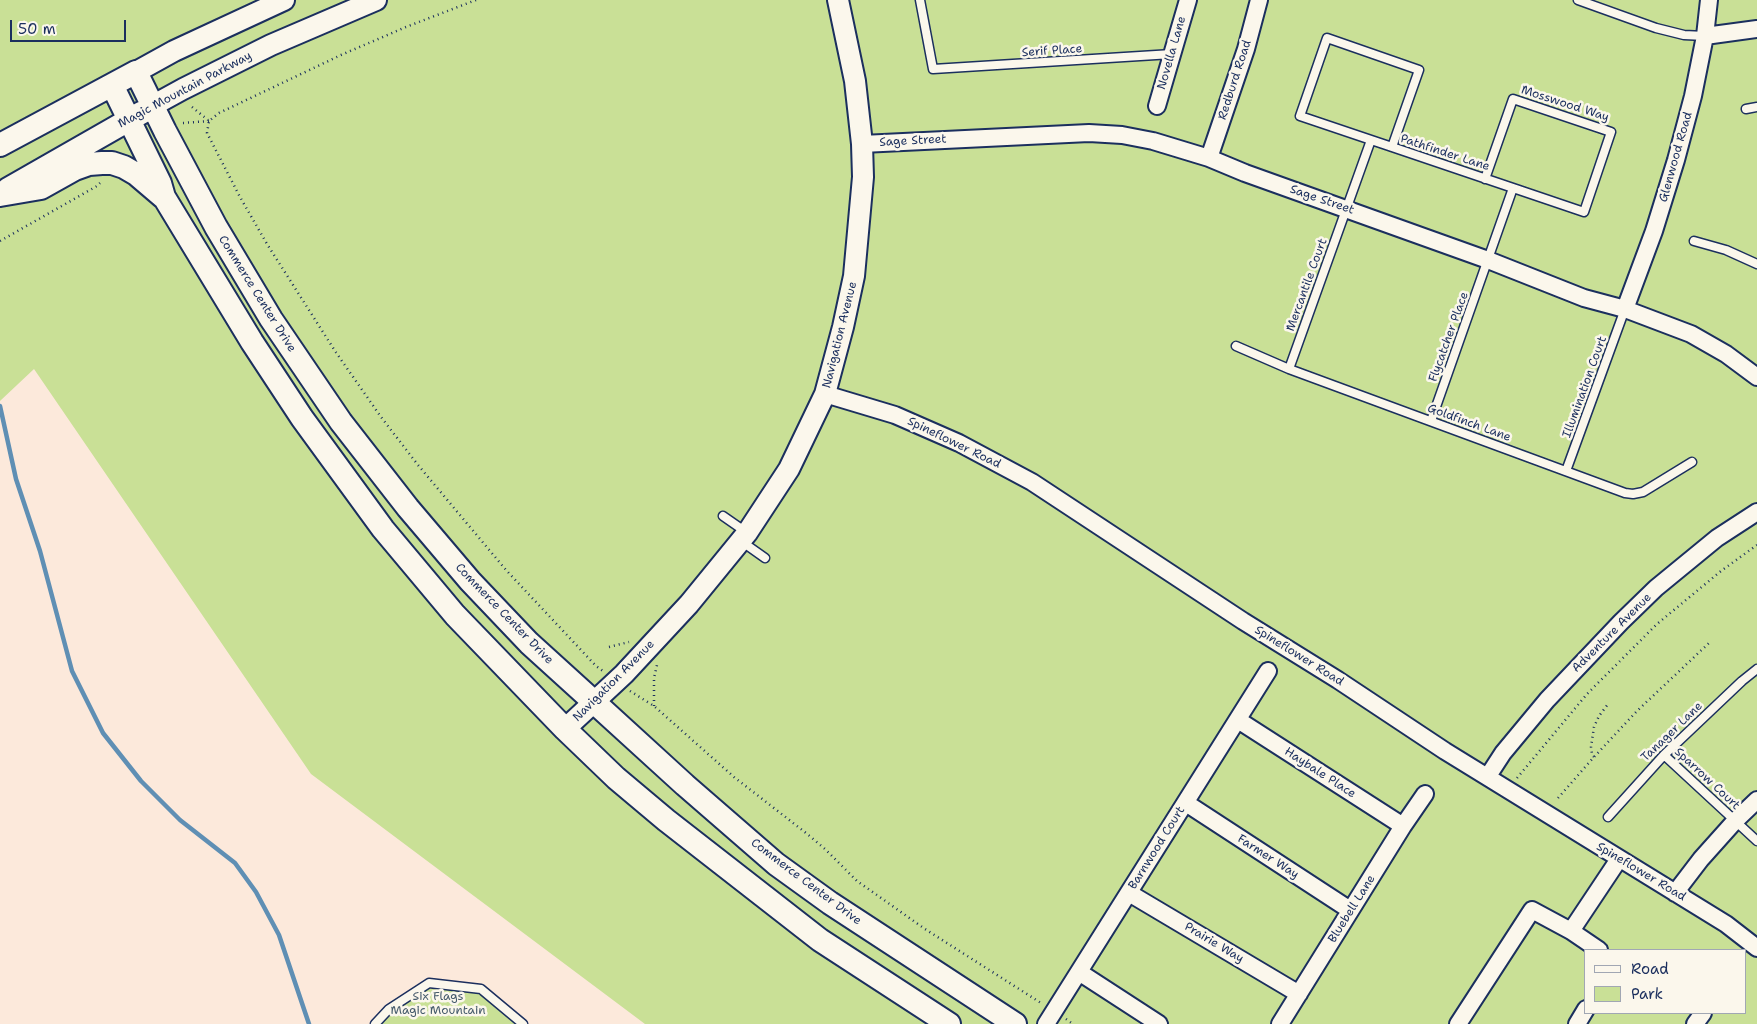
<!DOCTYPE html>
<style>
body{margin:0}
#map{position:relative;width:1757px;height:1024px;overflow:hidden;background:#fce9db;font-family:"Shantell Sans",sans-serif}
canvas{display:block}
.legend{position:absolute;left:1584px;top:949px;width:162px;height:65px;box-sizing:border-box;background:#fbf7ec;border:1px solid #a1a7b3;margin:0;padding:6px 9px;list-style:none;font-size:15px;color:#1b2f5e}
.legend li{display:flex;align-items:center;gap:10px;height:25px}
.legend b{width:25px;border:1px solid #a1a7b3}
.scale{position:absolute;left:10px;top:20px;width:116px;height:22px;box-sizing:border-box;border:2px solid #1b2f5e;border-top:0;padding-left:6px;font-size:15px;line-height:18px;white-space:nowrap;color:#1b2f5e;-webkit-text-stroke:4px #fbf7ec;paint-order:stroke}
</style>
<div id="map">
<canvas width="1757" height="1024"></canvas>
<ul class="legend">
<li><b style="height:6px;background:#fbf7ec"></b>Road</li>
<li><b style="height:14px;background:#c9e096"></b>Park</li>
</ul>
<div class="scale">50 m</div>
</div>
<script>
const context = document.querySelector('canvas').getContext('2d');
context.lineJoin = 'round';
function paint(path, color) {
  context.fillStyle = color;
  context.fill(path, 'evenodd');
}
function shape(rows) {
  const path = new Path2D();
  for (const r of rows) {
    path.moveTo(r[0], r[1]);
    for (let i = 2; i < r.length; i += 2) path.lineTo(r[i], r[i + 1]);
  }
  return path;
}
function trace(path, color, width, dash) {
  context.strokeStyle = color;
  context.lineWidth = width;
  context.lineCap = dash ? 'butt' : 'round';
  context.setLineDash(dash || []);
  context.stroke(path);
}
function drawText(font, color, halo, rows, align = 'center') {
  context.font = font + ' "Shantell Sans",sans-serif';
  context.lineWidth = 5;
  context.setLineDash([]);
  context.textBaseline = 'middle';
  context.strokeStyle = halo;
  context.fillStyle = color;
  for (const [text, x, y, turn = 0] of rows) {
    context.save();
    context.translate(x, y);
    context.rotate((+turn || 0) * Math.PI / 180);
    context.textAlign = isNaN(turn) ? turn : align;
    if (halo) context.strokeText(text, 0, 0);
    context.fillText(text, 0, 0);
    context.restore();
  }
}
const green = shape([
 [0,0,1757,0,1757,1024,645,1024,311,774,34,369,0,401],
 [1586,950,1746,950,1746,1013,1586,1013],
 [429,983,481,989,523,1024,380,1024]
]);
const stream = shape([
 [0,406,16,479,40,551,72,671,103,733,141,781,180,820,235,863,256,892,279,935,309,1024]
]);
const path = shape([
 [476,0,406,27,341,55,219,113,209,121,207,133,240,197,267,244,335,351,381,417,418,465,506,570,596,666,603,671],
 [192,107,208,120],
 [183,123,209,121],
 [0,241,97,186,100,183],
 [609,647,629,642],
 [630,691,654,706,734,777,806,833,825,849,857,881,925,929,1041,1003],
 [654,706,654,678,657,665],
 [1594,757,1592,754,1591,747,1594,727,1599,716,1608,704],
 [1517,778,1587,694,1657,624,1721,571,1757,545],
 [1558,798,1594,757,1637,711,1709,643],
 [1066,1019,1073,1024]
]);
const service = shape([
 [920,0,933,69,1172,54],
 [1578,0,1656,28,1684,35,1705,36],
 [1746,109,1757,107],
 [1392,147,1419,70,1327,38,1300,116,1392,147,1584,212,1611,132,1513,99,1485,179],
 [1694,241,1726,250,1757,264],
 [1236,346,1289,369,1625,493,1633,494,1643,492,1692,462],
 [1289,369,1371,140],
 [1431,421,1513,188],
 [1566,471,1625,309],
 [723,516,746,532],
 [741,541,765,558],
 [1664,755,1757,841],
 [1608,817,1664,755,1742,681,1757,669],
 [375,1024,389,1009,429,983,481,989,523,1024]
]);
const minor = shape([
 [1705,36,1757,29],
 [1157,106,1188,0],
 [862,144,1089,133,1122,135,1153,141,1209,158,1245,173,1488,260,1584,298,1625,309,1691,334,1726,354,1757,377],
 [1209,158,1246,49,1259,0],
 [1625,309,1654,231,1676,160,1693,96,1705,36,1709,0],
 [825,394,895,415,959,443,1032,482,1243,621,1338,680,1445,751,1726,924,1757,948],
 [1238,720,1403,826],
 [1488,776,1503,753,1547,700,1621,622,1656,588,1717,538,1757,512],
 [1186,803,1350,910],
 [1129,893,1299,994],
 [1675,893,1701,859,1735,821,1757,800],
 [1571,931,1619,859],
 [1079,972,1159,1024],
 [1046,1024,1268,671],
 [1280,1024,1403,826,1425,794],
 [1458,1024,1532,910,1571,931,1599,950],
 [1577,1024,1586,1009],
 [1695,1024,1703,1013]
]);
const tertiary = shape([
 [136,72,174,51,284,0],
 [152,106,183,89,271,45,376,0],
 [565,729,624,674,689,604,747,533,789,469,825,394,843,327,854,276,863,177,862,144,855,81,838,0]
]);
const secondary = shape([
 [112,85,160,183,164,197,252,342,302,418,383,529,455,615,565,729,616,778,666,820,820,940,949,1024],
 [0,145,136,72,165,131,216,227,271,319,341,422,408,508,470,581,529,643,594,702,685,785,776,864,830,903,1015,1024],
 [8,189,141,113],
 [0,195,41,188,75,169,89,164,102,163,112,163,124,167,136,174,163,197]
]);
const streetNames = [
 ["Serif Place",1052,51,-4],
 ["Novella Lane",1172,53,-74],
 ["Redburd Road",1235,80,-72],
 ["Magic Mountain Parkway",185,90,-28],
 ["Mosswood Way",1565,104,18],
 ["Sage Street",913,141,-3],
 ["Pathfinder Lane",1445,153,18],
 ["Glenwood Road",1676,157,-74],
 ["Sage Street",1322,200,19],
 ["Mercantile Court",1307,285,-70],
 ["Commerce Center Drive",257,294,58],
 ["Navigation Avenue",840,335,-76],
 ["Flycatcher Place",1449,337,-70],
 ["Illumination Court",1585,387,-70],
 ["Goldfinch Lane",1469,423,20],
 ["Spineflower Road",954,443,26],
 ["Commerce Center Drive",504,614,46],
 ["Adventure Avenue",1612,633,-45],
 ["Spineflower Road",1299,656,32],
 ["Navigation Avenue",614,681,-45],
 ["Tanager Lane",1672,732,-44],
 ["Haybale Place",1320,773,33],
 ["Sparrow Court",1707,779,43],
 ["Barnwood Court",1157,848,-58],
 ["Farmer Way",1268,857,33],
 ["Spineflower Road",1641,872,31],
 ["Commerce Center Drive",806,882,37],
 ["Bluebell Lane",1352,909,-58],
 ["Prairie Way",1214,943,31]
];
const parkNames = [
 ["Six Flags",438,997],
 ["Magic Mountain",438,1011]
];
paint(green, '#c9e096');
trace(stream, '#5f8fb4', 4.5);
trace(service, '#1b2f5e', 11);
trace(minor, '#1b2f5e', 20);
trace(tertiary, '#1b2f5e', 24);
trace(secondary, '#1b2f5e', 26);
trace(path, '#1b2f5e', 2.5, [1, 4]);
trace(service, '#fbf7ec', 8);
trace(minor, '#fbf7ec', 16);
trace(tertiary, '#fbf7ec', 20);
trace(secondary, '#fbf7ec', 22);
drawText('12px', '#1b2f5e', '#fbf7ec', streetNames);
drawText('12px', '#465b6c', '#fbf7ec', parkNames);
</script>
